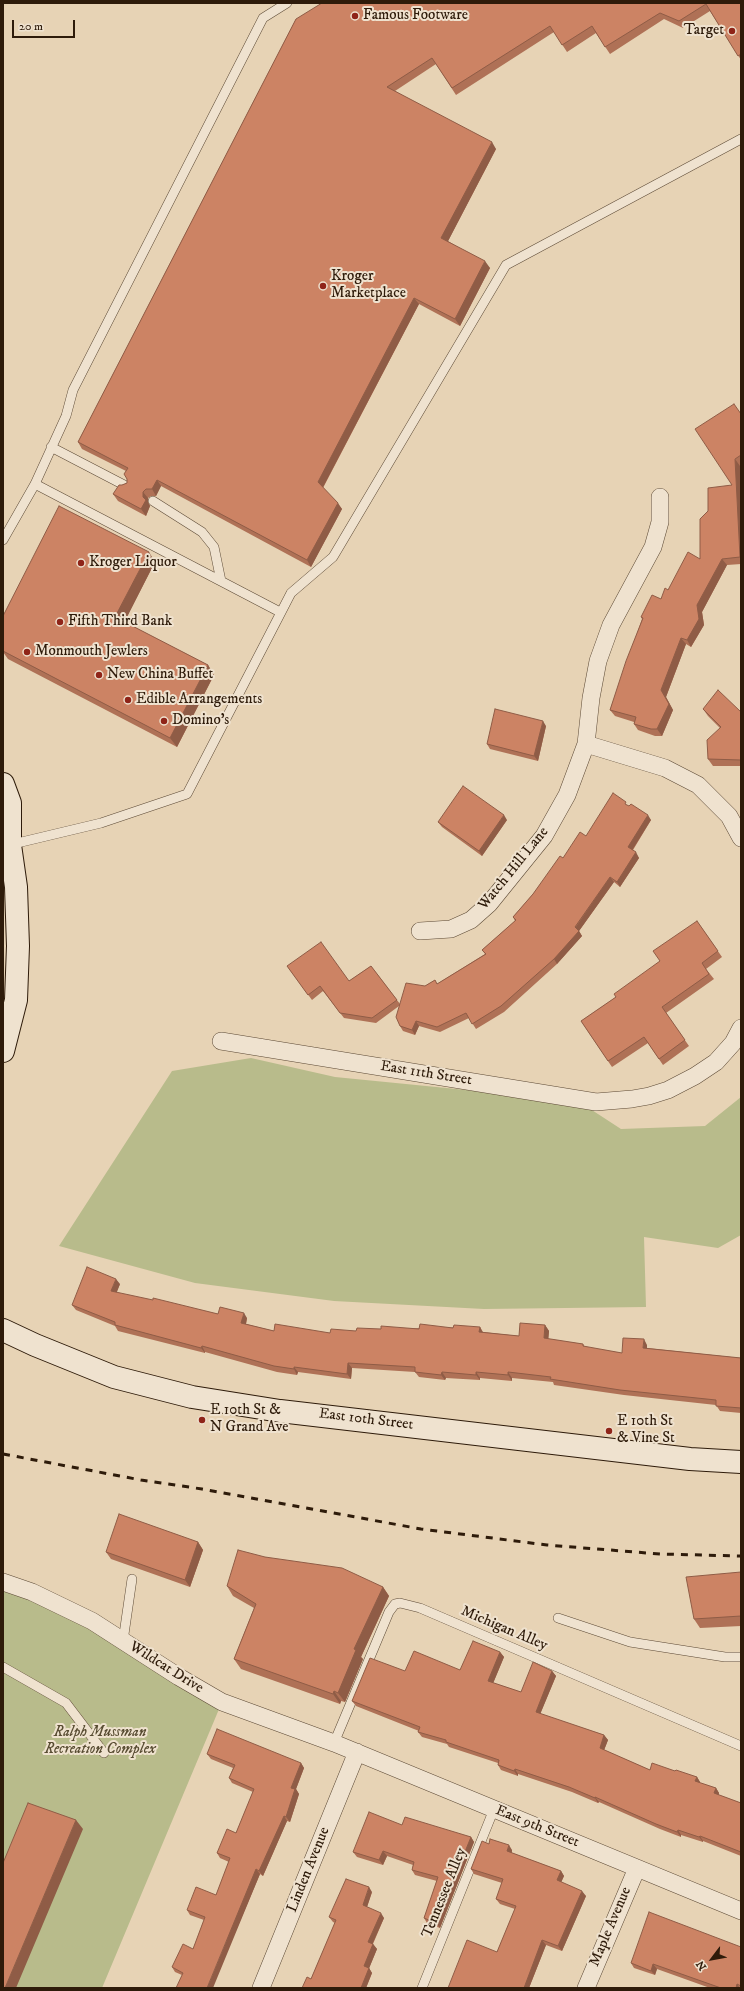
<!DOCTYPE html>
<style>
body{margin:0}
#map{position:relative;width:744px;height:1991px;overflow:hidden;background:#e7d3b5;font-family:"IM FELL DW Pica",serif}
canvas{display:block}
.frame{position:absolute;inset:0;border:4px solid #2e1b0a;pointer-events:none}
.north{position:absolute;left:692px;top:1939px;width:40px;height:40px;-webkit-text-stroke:3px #efe2cf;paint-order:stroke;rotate:238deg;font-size:11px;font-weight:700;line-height:16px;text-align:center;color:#2e1b0a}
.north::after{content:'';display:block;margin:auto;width:14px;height:18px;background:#2e1b0a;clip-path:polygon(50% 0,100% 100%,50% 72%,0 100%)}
.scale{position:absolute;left:12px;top:20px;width:63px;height:18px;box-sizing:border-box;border:2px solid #2e1b0a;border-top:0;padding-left:5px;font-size:12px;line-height:14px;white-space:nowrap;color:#2e1b0a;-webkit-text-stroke:3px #efe2cf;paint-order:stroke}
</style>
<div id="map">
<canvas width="744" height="1991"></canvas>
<div class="frame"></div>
<div class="north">N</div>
<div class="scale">20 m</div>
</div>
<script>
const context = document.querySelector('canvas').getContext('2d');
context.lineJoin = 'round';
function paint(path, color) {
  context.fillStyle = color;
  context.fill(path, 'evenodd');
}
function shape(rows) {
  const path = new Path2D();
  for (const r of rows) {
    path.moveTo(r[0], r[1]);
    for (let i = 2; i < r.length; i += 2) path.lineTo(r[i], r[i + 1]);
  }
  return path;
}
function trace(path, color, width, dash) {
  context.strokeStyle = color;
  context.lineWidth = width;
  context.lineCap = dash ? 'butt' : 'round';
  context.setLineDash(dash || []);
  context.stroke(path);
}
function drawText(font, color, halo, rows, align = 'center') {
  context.font = font + ' "IM FELL DW Pica",serif';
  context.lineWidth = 4;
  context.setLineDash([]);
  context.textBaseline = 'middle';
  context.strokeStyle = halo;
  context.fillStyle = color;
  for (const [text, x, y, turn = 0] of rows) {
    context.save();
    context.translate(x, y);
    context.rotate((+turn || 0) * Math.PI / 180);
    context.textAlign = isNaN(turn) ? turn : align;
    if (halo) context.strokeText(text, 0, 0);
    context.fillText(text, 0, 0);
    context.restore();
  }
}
const green = shape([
 [251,1058,335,1077,578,1101,621,1129,705,1126,741,1097,741,1235,718,1248,644,1237,646,1307,484,1309,334,1301,195,1283,59,1246,172,1071],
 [3,1582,32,1592,222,1702,102,1988,3,1988]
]);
const lane = shape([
 [51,447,126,486],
 [35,484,280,612],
 [153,501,202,532,214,547,221,581],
 [3,540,35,484,66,416,73,390,263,18,287,3],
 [9,845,101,823,187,794,291,593,333,557,506,265,741,139],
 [558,1618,630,1642,725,1657,741,1657],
 [123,1641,132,1579],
 [3,1667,66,1703,104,1753],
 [334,1743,389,1612,395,1604,400,1603,420,1608,741,1746],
 [422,1988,494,1809]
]);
const street = shape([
 [586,744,665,768,698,785,729,816,741,838],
 [420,931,451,929,471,920,489,904,544,836,567,795,586,744,591,698,598,661,611,625,653,547,660,522,660,497],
 [221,1041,596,1102,632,1099,649,1096,668,1090,695,1076,716,1062,733,1043,741,1028],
 [3,1582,32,1592,92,1621,179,1677,222,1702,334,1743,741,1911],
 [261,1988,357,1752],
 [586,1988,637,1868]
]);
const secondary = shape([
 [3,784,10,803,10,845,16,887,18,946,16,1000,3,1051],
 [3,1330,35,1345,114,1377,192,1397,280,1411,690,1459,741,1462]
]);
const rail = shape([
 [3,1454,141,1480,202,1489,421,1529,547,1545,660,1554,741,1556]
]);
const wall = shape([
 [741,3,741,60,710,11,683,28,664,19,610,54,596,33,567,52,554,32,456,95,436,64,395,91,496,149,448,241,490,268,460,326,419,304,323,488,342,509,311,567,161,486,156,496,151,496,148,498,148,502,150,506,146,516,118,501,113,494,122,485,127,483,127,479,126,471,82,449,78,442,296,19],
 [741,414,741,465,740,466,741,492,741,564,727,565,702,612,704,625,691,647,686,644,666,697,673,710,662,736,655,736,638,730,634,724,634,722,615,716,610,710,642,619,641,617,661,599,668,590,700,559,708,511,732,485],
 [155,562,124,622,208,665,214,675,177,747,8,659,3,652,3,616],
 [703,709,741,712,741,766,713,766,708,759,720,728,708,716],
 [546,726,538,761,490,749,487,744],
 [629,806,651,820,633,850,639,858,620,887,614,882,579,931,582,936,557,964,504,1012,476,1029,469,1018,440,1032,419,1026,415,1035,403,1031,400,1026,399,1006,376,1023,344,1018,323,991,312,1000,287,966,349,981,371,966,400,1004,425,986,435,980,437,984,485,954,482,950,515,921,513,917,533,894,563,858,586,836],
 [507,820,482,856,442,827,438,822],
 [697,921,722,957,706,969,714,979,666,1013,689,1046,663,1065,648,1043,612,1067,581,1021,616,997,660,961],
 [120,1284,116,1293,218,1314,247,1318,246,1324,274,1331,330,1333,381,1329,480,1327,483,1332,519,1336,545,1325,549,1331,548,1339,583,1344,585,1347,622,1353,647,1345,647,1348,741,1358,741,1413,720,1411,716,1405,624,1395,554,1385,553,1382,512,1378,512,1381,480,1378,480,1380,446,1378,445,1380,419,1377,415,1372,352,1368,351,1379,298,1372,297,1375,277,1372,205,1352,205,1353,118,1331,115,1326,76,1310,72,1305],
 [198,1542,203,1550,190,1587,111,1559,106,1552],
 [265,1557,383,1587,389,1596,361,1657,363,1659,345,1702,341,1701,340,1704,241,1669,234,1659,254,1608,233,1596,227,1586],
 [741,1572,741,1626,700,1628,694,1619],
 [500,1652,504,1657,493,1683,521,1692,552,1671,556,1676,540,1714,604,1735,608,1740,604,1750,650,1770,675,1771,697,1777,700,1782,700,1783,716,1788,719,1793,719,1795,741,1803,741,1856,703,1841,703,1842,681,1835,681,1837,660,1829,599,1802,598,1803,572,1792,518,1774,518,1776,501,1770,498,1765,498,1763,449,1747,447,1744,422,1737,418,1732,419,1731,356,1706,352,1701,405,1671,460,1670],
 [207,1754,301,1763,304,1768,296,1789,299,1794,290,1822,287,1821,263,1876,260,1874,235,1933,182,1975,175,1972,172,1967,193,1949,204,1920,190,1915,187,1910,216,1895,229,1862,220,1858,217,1853,236,1833,253,1792,232,1783,229,1778,233,1768,211,1759],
 [402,1825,471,1837,474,1842,440,1928,427,1923,424,1918,437,1881,415,1875,412,1870,413,1865,387,1856,383,1865,357,1857,353,1852],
 [489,1844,512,1850,512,1853,561,1871,564,1876,561,1882,586,1896,562,1951,546,1945,529,1988,448,1988,497,1952,515,1909,500,1904,496,1899,502,1883,474,1874,471,1869],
 [372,1892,367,1907,384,1918,373,1944,377,1949,369,1968,372,1973,366,1988,302,1988,311,1979,335,1923,333,1922,329,1917],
 [741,1947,741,1988,710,1988,657,1969,655,1975,634,1968,631,1963]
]);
const shadedWall = shape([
 [492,142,496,149,446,245,441,238],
 [485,261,490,268,460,326,455,319],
 [414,298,419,304,322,489,318,482],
 [735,459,740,466,741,492,741,557,740,557],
 [157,480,161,486,156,496,152,489],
 [143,492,148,498,148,502,150,506,146,516,141,509],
 [338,503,342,509,311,567,307,560],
 [149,552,155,562,122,627,115,617],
 [722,559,727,565,702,612,704,625,691,647,687,640,697,605],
 [681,638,686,644,666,697,673,710,662,736,657,729,661,690],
 [208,665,214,675,177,747,170,738],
 [543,721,546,726,538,761,534,756],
 [504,815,507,820,482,856,479,851],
 [648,815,651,820,631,852,628,847],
 [636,852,639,858,620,887,617,882],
 [610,877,614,882,579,931,582,936,557,964,554,959],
 [416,1021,419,1026,415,1035,412,1030],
 [116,1279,120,1284,115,1297,111,1291],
 [244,1313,247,1318,245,1329,241,1323],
 [545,1325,549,1331,548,1344,544,1338],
 [480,1327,483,1333,479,1332],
 [644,1339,647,1345,647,1353,643,1348],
 [202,1346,205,1352,205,1353,201,1348],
 [348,1363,352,1368,351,1379,347,1374],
 [294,1367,298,1372,297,1375,294,1369],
 [442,1372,446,1378,445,1380,441,1375],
 [476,1372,480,1378,480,1380,476,1375],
 [508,1372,512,1378,512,1381,508,1375],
 [198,1542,203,1550,190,1587,185,1580],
 [383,1587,389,1596,361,1657,363,1659,345,1702,338,1693,354,1649],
 [500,1652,504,1657,492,1686,488,1681],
 [552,1671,556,1676,539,1717,536,1712],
 [334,1691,341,1701,340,1704,333,1694],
 [604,1735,608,1740,603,1753,600,1748],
 [301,1763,304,1768,296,1789,299,1794,290,1822,286,1817,291,1788],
 [515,1769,518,1774,518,1776,514,1771],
 [697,1777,700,1782,699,1786,695,1781],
 [716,1788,719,1793,718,1798,714,1793],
 [595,1797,599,1802,598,1803,595,1798],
 [284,1816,287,1821,263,1876,259,1871],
 [76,1820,83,1829,16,1988,5,1988],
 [678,1830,681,1835,681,1837,677,1832],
 [700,1836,703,1841,703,1842,699,1837],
 [471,1837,474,1842,440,1928,436,1923],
 [509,1845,512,1850,511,1856,507,1851],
 [383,1851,387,1856,383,1865,379,1860],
 [256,1869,260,1874,213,1988,207,1988],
 [561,1871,564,1876,560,1885,557,1880],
 [369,1887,372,1892,366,1910,363,1905],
 [582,1891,586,1896,562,1951,558,1946],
 [381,1913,384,1918,371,1947,368,1942],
 [542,1940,546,1945,529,1988,524,1988],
 [373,1944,377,1949,368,1971,364,1966],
 [653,1964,657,1969,655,1975,651,1971],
 [369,1968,372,1973,366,1988,361,1988],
 [737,1984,740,1988,736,1988]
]);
const building = shape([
 [322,3,741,3,741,54,738,56,706,4,679,21,660,13,605,47,592,26,562,45,550,26,452,88,432,58,387,87,492,142,441,238,485,261,455,319,414,298,318,482,338,503,307,560,157,480,152,489,146,489,143,492,143,497,146,500,141,509,113,494,119,485,122,485,127,483,127,479,124,474,128,468,78,442,296,19,322,3],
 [734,404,741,414,741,455,735,459,740,557,722,559,697,605,699,619,687,640,681,638,661,690,669,704,657,729,651,729,634,724,636,717,610,710,626,661,643,618,641,617,652,595,661,599,665,588,668,590,688,552,700,559,700,519,708,511,708,488,732,485,695,429,734,404],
 [59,506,149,552,115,617,208,665,170,738,3,651,3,616,59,506],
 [718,690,741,712,741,760,708,759,707,740,721,727,703,709,718,690],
 [495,709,543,721,534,756,487,744,495,709],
 [463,786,504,815,479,851,438,822,463,786],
 [613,793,626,802,625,804,629,806,631,804,648,815,628,847,636,852,617,882,610,877,575,927,579,931,554,959,501,1006,472,1024,466,1013,437,1027,416,1021,412,1030,400,1026,396,1017,406,983,425,986,435,980,437,984,486,954,482,950,516,920,513,917,533,894,560,856,563,858,580,832,586,836,613,793],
 [697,921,718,951,702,963,709,974,662,1007,685,1040,659,1059,644,1037,608,1061,581,1021,616,997,614,994,660,961,653,951,697,921],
 [321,942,349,981,371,966,397,1000,372,1018,340,1013,320,986,308,995,287,966,321,942],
 [87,1267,116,1279,111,1291,153,1300,153,1298,218,1314,220,1307,244,1313,241,1323,274,1331,275,1324,330,1333,331,1329,356,1331,357,1328,381,1329,381,1326,419,1329,420,1324,453,1328,454,1325,480,1327,479,1332,519,1336,520,1323,545,1325,544,1338,583,1344,583,1346,622,1353,623,1338,644,1339,643,1348,741,1358,741,1408,716,1406,716,1400,620,1390,550,1379,551,1377,508,1372,508,1375,476,1372,476,1375,442,1372,441,1375,415,1372,415,1367,348,1363,347,1374,294,1367,294,1369,274,1366,202,1346,201,1348,115,1325,115,1322,72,1305,87,1267],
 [119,1514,198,1542,185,1580,106,1552,119,1514],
 [238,1550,265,1557,342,1568,383,1587,354,1649,356,1650,338,1693,334,1691,333,1694,234,1659,256,1604,227,1586,238,1550],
 [741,1572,741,1616,694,1619,686,1577,741,1572],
 [473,1641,500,1652,488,1681,521,1692,533,1662,552,1671,536,1712,604,1735,600,1748,650,1770,652,1763,675,1771,676,1770,697,1777,695,1781,716,1788,714,1793,741,1803,741,1852,700,1836,699,1837,678,1830,677,1832,656,1824,595,1797,595,1798,569,1787,515,1769,514,1771,498,1765,499,1760,446,1742,446,1740,418,1732,420,1727,352,1701,370,1658,405,1671,414,1651,460,1670,473,1641],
 [217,1729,301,1763,291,1788,295,1789,286,1817,284,1816,259,1871,256,1869,207,1988,176,1988,183,1973,172,1967,183,1944,193,1949,205,1917,187,1910,196,1887,216,1895,230,1858,217,1853,227,1829,236,1833,254,1789,229,1778,235,1765,207,1754,217,1729],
 [28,1803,76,1820,5,1988,3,1988,3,1863,28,1803],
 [369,1812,402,1825,405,1817,471,1837,436,1923,424,1918,438,1877,412,1870,414,1862,383,1851,379,1860,353,1852,369,1812],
 [490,1839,509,1845,507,1851,561,1871,557,1880,582,1891,558,1946,542,1940,524,1988,448,1988,467,1940,497,1952,516,1906,496,1899,503,1879,471,1869,482,1841,489,1844,490,1839],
 [346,1879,369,1887,363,1905,381,1913,368,1942,373,1944,364,1966,369,1968,361,1988,302,1988,307,1977,311,1979,336,1920,329,1917,346,1879],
 [649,1912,741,1947,741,1986,737,1984,736,1988,721,1988,653,1964,651,1971,631,1963,649,1912]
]);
const markers = [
 [355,16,4,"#8f2418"],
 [732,31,4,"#8f2418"],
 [323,286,4,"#8f2418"],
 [81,563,4,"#8f2418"],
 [60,622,4,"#8f2418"],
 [27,652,4,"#8f2418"],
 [99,675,4,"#8f2418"],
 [128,700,4,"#8f2418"],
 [164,721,4,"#8f2418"],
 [202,1420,4,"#8f2418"],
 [609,1431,4,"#8f2418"]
];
const poiNames = [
 ["Famous Footware",363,16],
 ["Target",724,31,"right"],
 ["Kroger",331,277],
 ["Marketplace",331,294],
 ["Kroger Liquor",89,563],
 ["Fifth Third Bank",68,622],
 ["Monmouth Jewlers",35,652],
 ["New China Buffet",107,675],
 ["Edible Arrangements",136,700],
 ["Domino's",172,721],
 ["E 10th St &",210,1411],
 ["N Grand Ave",210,1428],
 ["E 10th St",617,1422],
 ["& Vine St",617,1439]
];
const streetNames = [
 ["Watch Hill Lane",514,869,-51],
 ["East 11th Street",426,1074,9],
 ["East 10th Street",366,1420,7],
 ["Michigan Alley",504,1629,23],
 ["Wildcat Drive",166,1668,32],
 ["East 9th Street",537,1827,22],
 ["Linden Avenue",309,1870,-68],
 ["Tennessee Alley",445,1893,-68],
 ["Maple Avenue",611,1927,-67]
];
const parkNames = [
 ["Ralph Mussman",100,1733],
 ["Recreation Complex",100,1750]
];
paint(green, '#b8bb8b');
trace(lane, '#5c4935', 10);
trace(street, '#5c4935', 18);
trace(secondary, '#2e1b0a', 24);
trace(lane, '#efe2cf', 9);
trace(street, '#efe2cf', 17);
trace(secondary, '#efe2cf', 22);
trace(rail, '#2e1b0a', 3, [7, 7]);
paint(wall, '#af7156');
paint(shadedWall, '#8f5c46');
paint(building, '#cc8364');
trace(building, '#8f5c46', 1);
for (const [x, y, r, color] of markers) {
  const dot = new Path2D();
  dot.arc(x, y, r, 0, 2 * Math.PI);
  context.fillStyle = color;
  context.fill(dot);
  trace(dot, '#efe2cf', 1.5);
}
drawText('15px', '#2e1b0a', '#efe2cf', poiNames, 'left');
drawText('15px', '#2e1b0a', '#efe2cf', streetNames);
drawText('italic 15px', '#574b31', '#efe2cf', parkNames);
</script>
